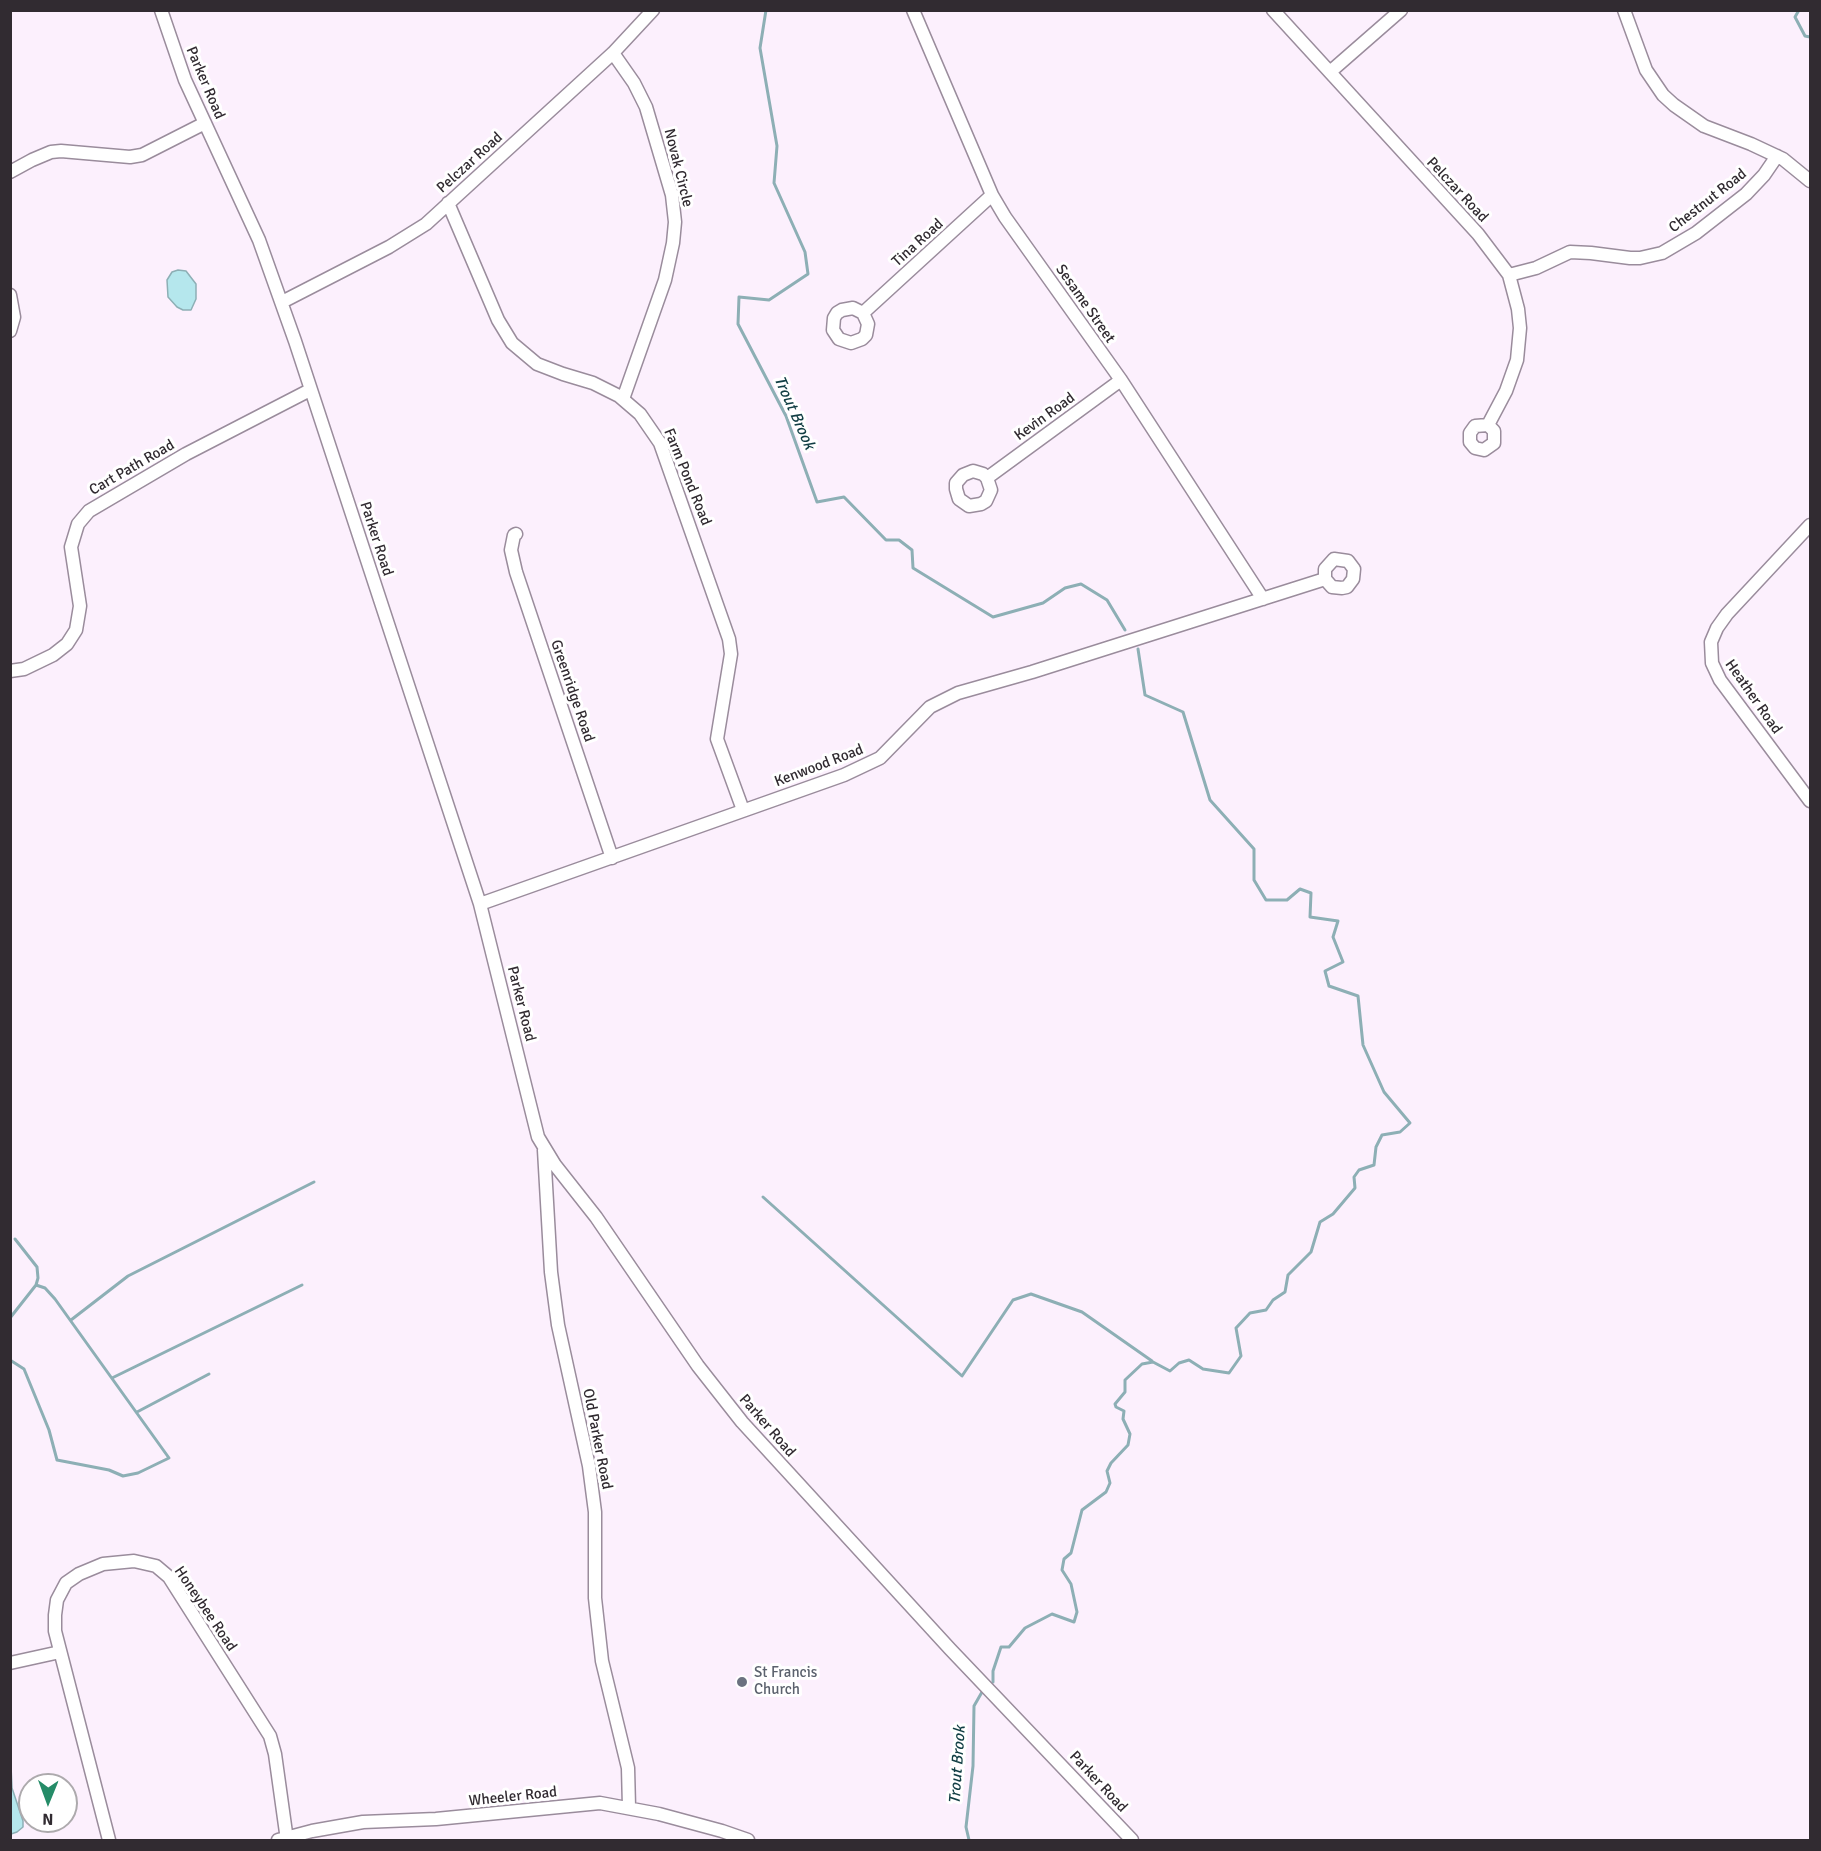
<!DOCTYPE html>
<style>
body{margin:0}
#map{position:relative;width:1821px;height:1851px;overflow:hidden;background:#fcf0fd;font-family:Signika,sans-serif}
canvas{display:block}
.frame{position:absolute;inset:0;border:12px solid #312b31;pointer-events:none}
.north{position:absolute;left:18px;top:1773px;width:60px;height:60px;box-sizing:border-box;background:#fff;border:2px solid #adaaad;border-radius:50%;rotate:181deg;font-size:16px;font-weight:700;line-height:24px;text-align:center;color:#312b31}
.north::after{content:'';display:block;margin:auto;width:21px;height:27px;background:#258c68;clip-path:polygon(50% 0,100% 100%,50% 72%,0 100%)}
</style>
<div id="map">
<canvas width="1821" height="1851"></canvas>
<div class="frame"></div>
<div class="north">N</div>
</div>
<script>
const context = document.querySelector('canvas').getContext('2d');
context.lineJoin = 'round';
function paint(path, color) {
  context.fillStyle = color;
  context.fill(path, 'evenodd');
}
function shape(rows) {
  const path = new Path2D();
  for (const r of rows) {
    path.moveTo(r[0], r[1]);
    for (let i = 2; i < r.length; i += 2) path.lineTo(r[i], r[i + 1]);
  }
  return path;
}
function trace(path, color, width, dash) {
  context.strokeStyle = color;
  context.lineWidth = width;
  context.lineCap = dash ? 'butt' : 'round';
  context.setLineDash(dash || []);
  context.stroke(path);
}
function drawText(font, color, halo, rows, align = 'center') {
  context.font = font + ' Signika,sans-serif';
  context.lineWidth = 6;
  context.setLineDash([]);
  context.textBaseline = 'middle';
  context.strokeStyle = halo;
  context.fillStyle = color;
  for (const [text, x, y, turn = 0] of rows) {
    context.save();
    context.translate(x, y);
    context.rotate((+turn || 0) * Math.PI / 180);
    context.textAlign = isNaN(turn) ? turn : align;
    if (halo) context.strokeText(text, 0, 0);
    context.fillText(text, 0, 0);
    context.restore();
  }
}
const water = shape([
 [178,270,186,271,196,284,196,299,191,310,183,310,177,307,168,297,167,280,172,272,178,270],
 [11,1766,12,1788,23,1821,23,1827,17,1832,11,1834,11,1766]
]);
const stream = shape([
 [766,10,760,48,777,146,774,183,805,252,808,274,769,300,739,297,738,324,786,416,817,502,844,497,886,540,899,540,912,550,913,568,993,617,1043,603,1065,588,1081,584,1107,600,1125,630],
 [1799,10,1795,17,1805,36,1810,37],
 [763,1197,962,1376,1013,1300,1031,1294,1082,1312,1152,1361],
 [10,1318,36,1285,38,1278,37,1267,15,1239],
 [71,1320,128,1276,314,1182],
 [10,1360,24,1369,49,1430,57,1460,109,1470,123,1476,138,1473,169,1458,55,1299,45,1288,36,1285],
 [112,1378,302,1285],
 [137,1412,209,1374],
 [993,1682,993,1671,1001,1647,1009,1647,1025,1628,1052,1614,1074,1622,1077,1612,1071,1584,1062,1570,1064,1559,1071,1553,1082,1510,1106,1492,1110,1483,1107,1471,1111,1463,1128,1445,1130,1434,1123,1419,1124,1411,1116,1407,1115,1404,1125,1392,1125,1380,1142,1364,1153,1362,1170,1371,1179,1363,1189,1360,1203,1369,1229,1373,1241,1356,1236,1328,1250,1313,1266,1310,1273,1300,1285,1292,1288,1275,1311,1252,1320,1222,1333,1214,1355,1188,1354,1177,1359,1170,1374,1165,1376,1147,1382,1135,1400,1132,1410,1123,1384,1092,1363,1045,1358,996,1329,986,1325,971,1343,962,1333,937,1338,921,1310,917,1311,893,1300,889,1287,900,1266,900,1254,880,1254,849,1210,800,1183,712,1145,695,1138,649],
 [969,1840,966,1827,973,1766,974,1706,982,1692]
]);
const minor = shape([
 [161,10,185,80,259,240,295,341,480,904,538,1137,555,1165,596,1217,698,1366,742,1422,950,1649,1132,1840],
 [913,10,992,195,1005,217,1121,380,1263,599],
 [1273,10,1478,234,1509,275,1518,309,1520,328,1517,360,1506,391,1488,425,1494,431,1494,443,1484,450,1475,448,1470,442,1470,433,1475,426,1488,425],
 [1624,10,1646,70,1663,95,1674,105,1704,126,1751,144,1783,159,1810,181],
 [613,53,634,83,646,107,672,195,675,222,673,243,665,280,623,399],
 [1330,72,1401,10],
 [10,172,32,160,51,152,61,151,130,157,142,155,205,123],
 [448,203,498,320,512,343,537,364,563,374,593,383,619,396,640,414,660,443,729,639,731,654,717,739,743,810],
 [1509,275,1536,268,1570,252,1591,253,1630,258,1640,258,1662,253,1696,233,1746,194,1764,175,1777,156],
 [10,295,14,317,10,331],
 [282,302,389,247,426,224,613,53,653,10],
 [863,313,868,324,866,335,862,339,851,343,839,339,833,330,834,318,837,313,842,310,853,308,863,313,992,195],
 [987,478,983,474,973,471,963,475,956,483,956,489,959,499,969,506,981,504,986,501,991,490,987,478,1121,380],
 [1810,525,1727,614,1717,628,1711,642,1712,663,1720,680,1810,801],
 [516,534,514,535,511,550,516,572,612,858],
 [10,671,24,669,53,655,67,644,76,630,80,606,71,547,78,524,89,511,186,454,310,390],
 [480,904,844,775,880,758,930,707,958,693,1032,672,1325,579,1332,587,1342,588,1347,587,1353,579,1354,569,1348,561,1334,559,1325,569,1325,579],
 [544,1150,551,1272,558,1325,589,1466,595,1512,595,1598,602,1661,628,1768,629,1807],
 [10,1663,60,1652],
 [109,1840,55,1631,55,1615,57,1600,66,1583,79,1574,103,1564,134,1561,156,1566,169,1577,270,1736,275,1754,287,1840],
 [278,1840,312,1831,363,1822,436,1819,600,1803,659,1814,722,1831,748,1840]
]);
const markers = [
 [742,1682,6,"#6b7280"]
];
const streetNames = [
 ["Parker Road",205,83,67],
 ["Pelczar Road",470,163,-42],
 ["Novak Circle",678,168,76],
 ["Pelczar Road",1457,190,47],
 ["Chestnut Road",1708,201,-38],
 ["Tina Road",918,243,-42],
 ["Sesame Street",1085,304,55],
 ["Kevin Road",1045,417,-36],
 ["Cart Path Road",132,468,-30],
 ["Farm Pond Road",687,477,68],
 ["Parker Road",376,539,72],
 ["Greenridge Road",572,691,71],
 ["Heather Road",1753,697,55],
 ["Kenwood Road",819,766,-21],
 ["Parker Road",521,1004,76],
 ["Parker Road",767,1426,49],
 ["Old Parker Road",597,1439,79],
 ["Honeybee Road",205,1609,56],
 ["Parker Road",1098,1782,47],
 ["Wheeler Road",513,1797,-6]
];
const worshipNames = [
 ["St Francis",754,1673],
 ["Church",754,1690]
];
const waterNames = [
 ["Trout Brook",794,413,66],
 ["Trout Brook",958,1765,-86]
];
paint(water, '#b5e7ed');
trace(water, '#8dafb5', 1.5);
trace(stream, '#8dafb5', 3);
trace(minor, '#9a8c9c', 15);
trace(minor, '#fff', 12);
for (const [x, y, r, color] of markers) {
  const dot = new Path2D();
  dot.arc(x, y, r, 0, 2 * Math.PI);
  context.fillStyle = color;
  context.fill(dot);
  trace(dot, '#fff', 2);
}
drawText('15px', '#312b31', '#fff', streetNames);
drawText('15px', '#5b616d', '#fff', worshipNames, 'left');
drawText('italic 16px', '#113e44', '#fff', waterNames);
</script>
